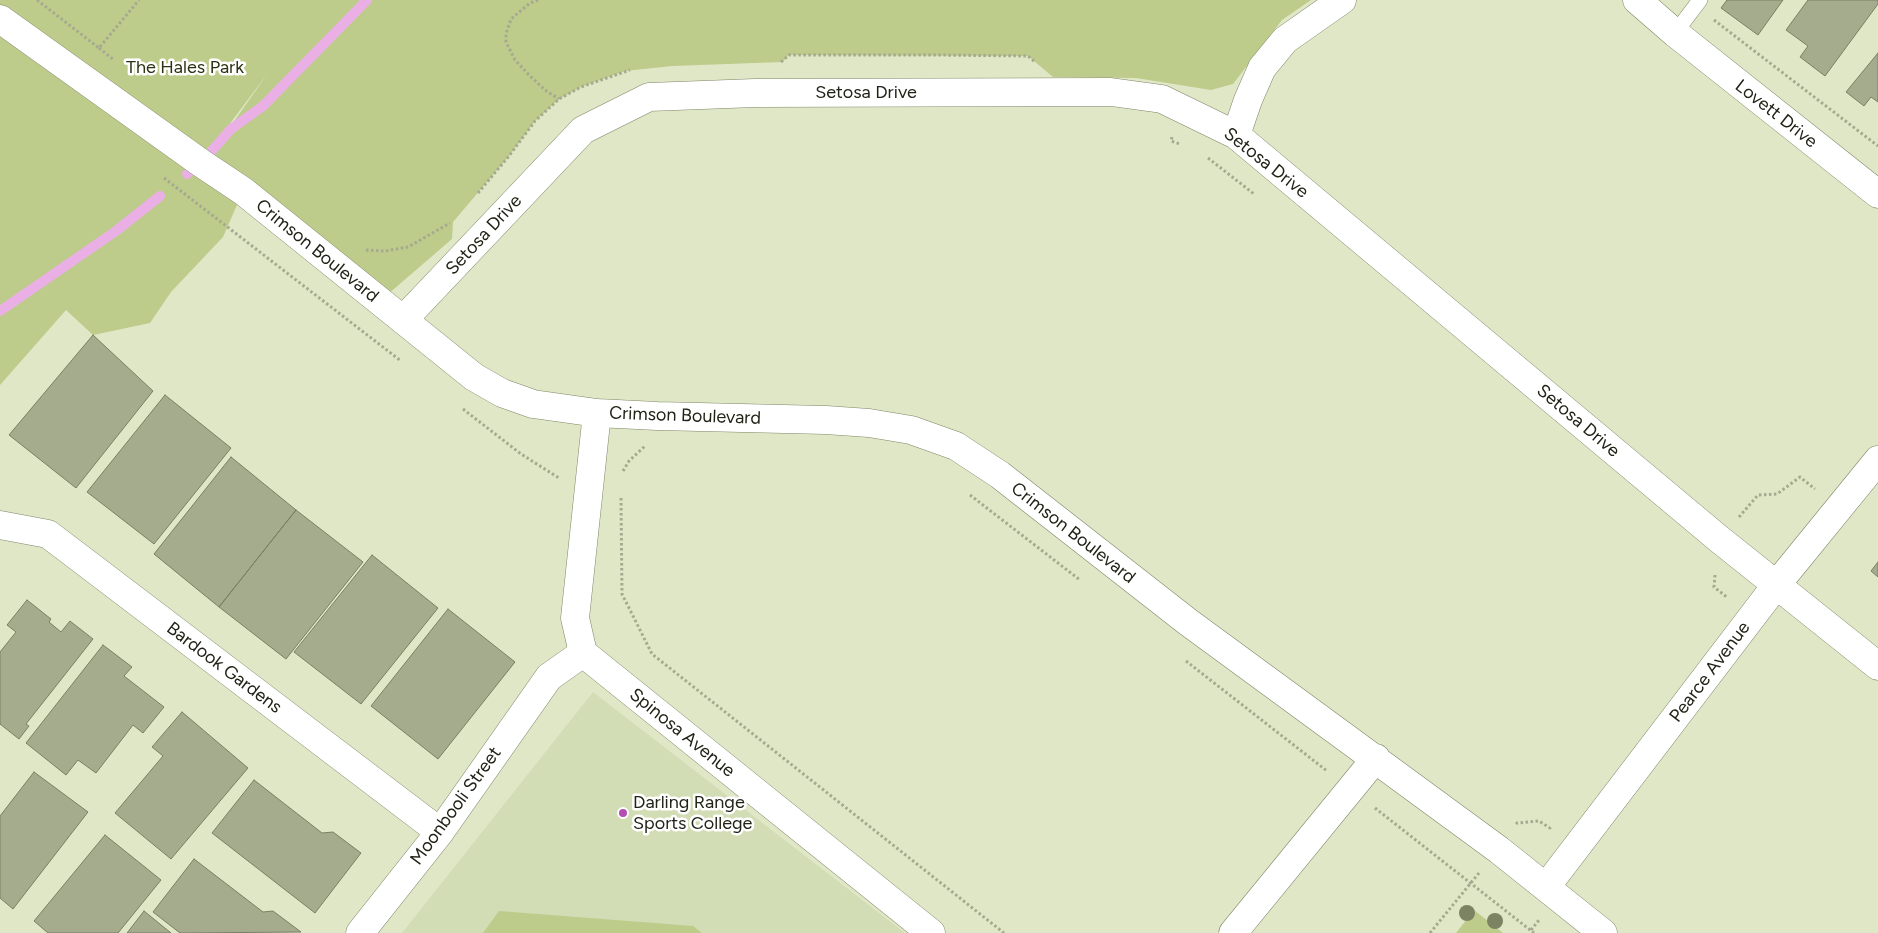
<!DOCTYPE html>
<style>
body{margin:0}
canvas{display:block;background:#dfe7c6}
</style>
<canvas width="1878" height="933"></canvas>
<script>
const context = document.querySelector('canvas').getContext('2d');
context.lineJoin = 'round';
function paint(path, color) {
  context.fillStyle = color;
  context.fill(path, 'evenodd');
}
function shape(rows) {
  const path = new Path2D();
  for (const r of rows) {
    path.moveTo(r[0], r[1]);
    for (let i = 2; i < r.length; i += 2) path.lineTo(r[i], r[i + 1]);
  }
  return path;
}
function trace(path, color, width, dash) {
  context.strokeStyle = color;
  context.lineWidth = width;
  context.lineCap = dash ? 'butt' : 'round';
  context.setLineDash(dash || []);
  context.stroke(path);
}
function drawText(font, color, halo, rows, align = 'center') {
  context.font = font + ' Figtree,sans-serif';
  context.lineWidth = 5;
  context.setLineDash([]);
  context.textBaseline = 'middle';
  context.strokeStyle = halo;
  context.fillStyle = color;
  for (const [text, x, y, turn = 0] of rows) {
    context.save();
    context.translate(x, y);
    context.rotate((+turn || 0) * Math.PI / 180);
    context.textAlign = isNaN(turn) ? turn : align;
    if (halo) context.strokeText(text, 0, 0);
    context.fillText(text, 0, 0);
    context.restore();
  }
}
const built = shape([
 [593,692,905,933,402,933]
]);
const green = shape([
 [0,0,1311,0,1282,20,1233,84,1211,90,1136,78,1053,77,1028,56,789,55,782,62,672,66,625,71,581,87,559,99,535,121,509,156,453,222,452,239,380,301,243,191,223,237,171,292,150,323,93,335,66,310,0,385],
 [268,73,221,140,201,164,201,162],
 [1474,910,1503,933,1456,933],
 [499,911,693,926,702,933,483,933]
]);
const stream = shape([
 [187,174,201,163,231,129,263,106,367,0],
 [0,311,116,231,160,196]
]);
const building = shape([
 [1727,0,1783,0,1758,35,1721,8,1727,0],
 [1808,0,1878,0,1878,4,1825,76,1800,57,1808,46,1786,30,1808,0],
 [1878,53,1878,102,1871,97,1864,106,1846,92,1878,53],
 [93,335,153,391,76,488,9,435,93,335],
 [165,395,231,448,154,544,87,492,165,395],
 [231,457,296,510,219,607,154,554,231,457],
 [296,510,363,562,286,659,219,607,296,510],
 [372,555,438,608,361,704,294,652,372,555],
 [1878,562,1878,577,1871,571,1878,562],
 [27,600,51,619,49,622,61,632,70,621,93,639,26,724,29,726,19,739,0,724,0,652,16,632,7,625,27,600],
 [448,609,515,662,438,759,371,706,448,609],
 [103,645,132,667,124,676,164,707,143,733,133,725,96,773,78,760,66,775,26,743,103,645],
 [182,712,248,768,171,859,115,813,163,756,152,747,182,712],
 [34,772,88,812,13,909,0,898,0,816,34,772],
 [254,780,322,833,333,832,361,853,315,913,212,833,254,780],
 [105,835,161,880,118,933,48,933,34,921,105,835],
 [194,859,263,912,273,911,301,932,180,933,153,912,194,859],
 [144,911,171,933,127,933,144,911]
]);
const path = shape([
 [37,0,99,48,139,0],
 [538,0,530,3,511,19,506,34,506,42,515,60,530,76,545,90,559,99],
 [1714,20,1878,146],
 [99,48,114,60],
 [781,62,789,55,936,55,1028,56,1035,62],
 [1172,137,1171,141,1180,144],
 [1208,158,1254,194],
 [164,178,401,361],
 [478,193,509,156,535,121,559,99,581,87,630,70],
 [366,250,385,251,408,247,450,223],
 [463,409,521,454,559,478],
 [623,471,629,461,645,446],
 [970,495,1080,580],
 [621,498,622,594,652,654,1004,933],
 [1739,517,1758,495,1777,494,1800,477,1815,489],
 [1715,575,1714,587,1728,598],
 [1186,661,1327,771],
 [1375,808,1534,933],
 [1516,824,1517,823,1539,821,1550,828,1552,826],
 [1531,930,1539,920],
 [1430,933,1479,873]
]);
const service = shape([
 [1675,33,1700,0]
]);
const minor = shape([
 [1637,0,1675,33,1878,194],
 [0,19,201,163,243,191,474,377,502,393,533,404,597,413,657,416,826,420,869,423,911,430,956,446,1000,475,1188,622,1499,850,1603,933],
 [1236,135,1248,100,1262,68,1285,40,1342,0],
 [403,320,583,130,649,97,755,93,1111,92,1162,99,1236,135,1719,539,1878,666],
 [0,525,48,534,440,832],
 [583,653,575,618,597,413],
 [1546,887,1777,584,1878,460],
 [360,933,440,832,549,677,583,653,931,933],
 [1233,933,1376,758]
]);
const trees = [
 [1467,913],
 [1495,921]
];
const markers = [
 [623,813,5,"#b54eb2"]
];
const parkNames = [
 ["The Hales Park",185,68]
];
const streetNames = [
 ["Setosa Drive",866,93],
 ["Lovett Drive",1776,114,38],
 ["Setosa Drive",1266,163,38],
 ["Setosa Drive",484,235,-47],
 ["Crimson Boulevard",317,251,39],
 ["Crimson Boulevard",685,416,2],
 ["Setosa Drive",1578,421,40],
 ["Crimson Boulevard",1073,533,38],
 ["Bardook Gardens",224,668,37],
 ["Pearce Avenue",1710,672,-53],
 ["Spinosa Avenue",682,733,39],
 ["Moonbooli Street",456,806,-54]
];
const poiNames = [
 ["Darling Range",633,803],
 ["Sports College",633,824]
];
paint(built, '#d3ddb5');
paint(green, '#bdcb8b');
trace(stream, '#eab0e5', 10);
paint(building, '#a5ac8d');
trace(building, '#798062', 1);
trace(service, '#7e8667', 16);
trace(minor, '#7e8667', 29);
trace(path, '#a4aa8f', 3, [2.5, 2.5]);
trace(service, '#fff', 15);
trace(minor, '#fff', 28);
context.fillStyle = '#7c8362';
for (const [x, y] of trees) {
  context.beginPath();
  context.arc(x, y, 8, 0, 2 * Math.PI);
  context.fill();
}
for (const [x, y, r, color] of markers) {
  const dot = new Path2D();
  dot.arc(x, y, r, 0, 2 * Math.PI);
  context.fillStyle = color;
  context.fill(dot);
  trace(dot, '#fff', 2);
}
drawText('18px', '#2b3111', '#fff', parkNames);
drawText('18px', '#212317', '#fff', streetNames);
drawText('18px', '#212317', '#fff', poiNames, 'left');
</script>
